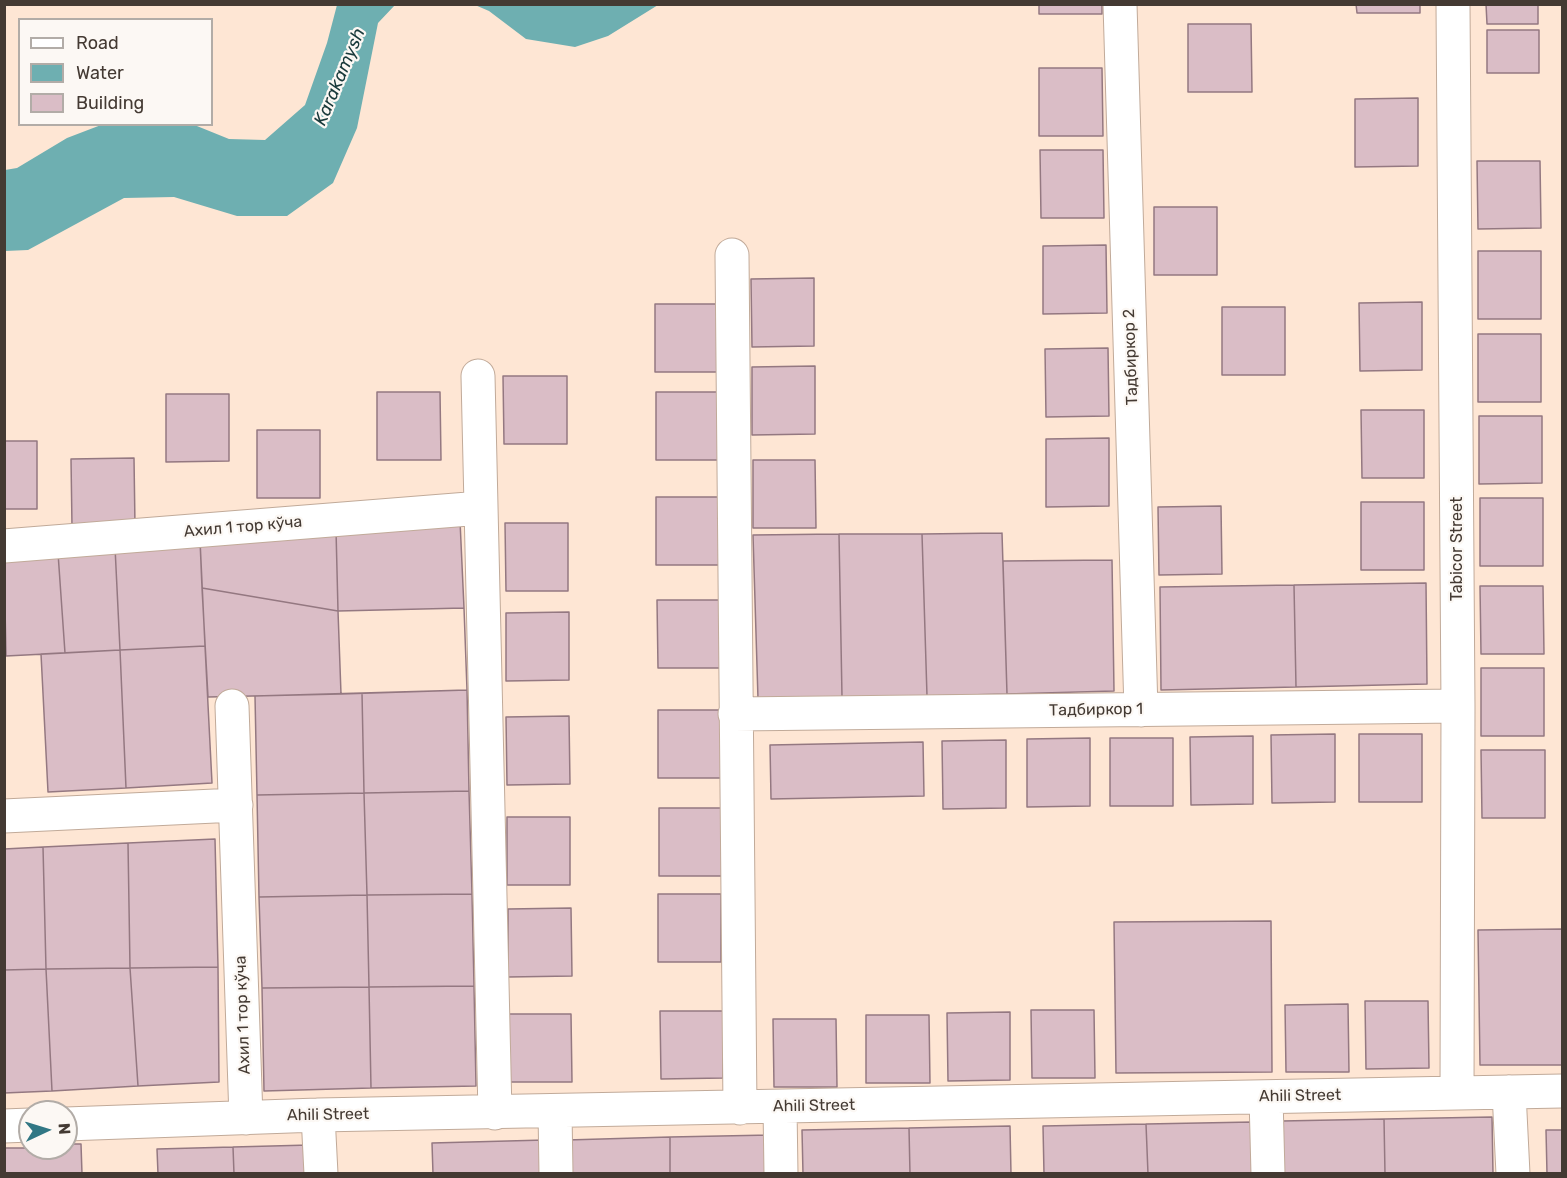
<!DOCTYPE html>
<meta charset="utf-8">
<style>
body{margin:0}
#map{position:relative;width:1567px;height:1178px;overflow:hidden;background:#fee6d4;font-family:Rubik,sans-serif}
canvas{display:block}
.frame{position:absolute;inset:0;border:6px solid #443a33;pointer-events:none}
.legend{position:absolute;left:18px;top:18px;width:195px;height:108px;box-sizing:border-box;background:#fcf8f4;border:2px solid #b2aca7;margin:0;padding:8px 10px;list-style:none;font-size:18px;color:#443a33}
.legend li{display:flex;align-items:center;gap:12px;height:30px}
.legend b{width:30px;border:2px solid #b2aca7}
.north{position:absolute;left:18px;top:1100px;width:60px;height:60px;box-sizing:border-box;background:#fcf8f4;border:2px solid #b2aca7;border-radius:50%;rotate:86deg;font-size:16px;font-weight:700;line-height:24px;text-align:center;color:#443a33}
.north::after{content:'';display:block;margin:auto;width:21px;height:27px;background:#317784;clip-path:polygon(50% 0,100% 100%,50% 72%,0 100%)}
</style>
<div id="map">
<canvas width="1567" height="1178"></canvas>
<div class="frame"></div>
<ul class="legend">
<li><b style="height:8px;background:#fff"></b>Road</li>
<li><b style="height:16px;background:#6eafb1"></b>Water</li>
<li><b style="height:16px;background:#dabdc6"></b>Building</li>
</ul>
<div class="north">N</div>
</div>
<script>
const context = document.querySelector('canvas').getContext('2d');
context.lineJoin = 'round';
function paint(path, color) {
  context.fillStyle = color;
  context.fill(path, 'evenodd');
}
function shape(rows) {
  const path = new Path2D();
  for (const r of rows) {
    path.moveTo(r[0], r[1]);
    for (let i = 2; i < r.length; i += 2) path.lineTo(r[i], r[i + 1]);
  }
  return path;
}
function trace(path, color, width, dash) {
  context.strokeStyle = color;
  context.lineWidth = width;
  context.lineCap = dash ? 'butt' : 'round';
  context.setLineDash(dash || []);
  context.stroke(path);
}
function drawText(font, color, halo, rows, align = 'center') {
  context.font = font + ' Rubik,sans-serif';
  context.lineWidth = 4.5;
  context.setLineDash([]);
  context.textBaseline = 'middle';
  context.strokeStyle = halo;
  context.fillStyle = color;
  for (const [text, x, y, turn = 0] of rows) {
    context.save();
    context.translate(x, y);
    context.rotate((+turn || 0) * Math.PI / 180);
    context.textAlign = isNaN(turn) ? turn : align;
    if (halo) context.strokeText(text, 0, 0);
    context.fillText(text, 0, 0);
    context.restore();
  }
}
const water = shape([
 [337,5,395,5,378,23,357,128,333,183,287,216,237,216,174,197,124,198,28,250,5,251,5,170,17,168,67,138,101,125,192,124,229,139,265,140,305,105,327,43],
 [475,5,658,5,608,36,575,47,526,39,489,11]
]);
const building = shape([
 [1039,4,1102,4,1102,14,1039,14,1039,4],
 [1356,4,1420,4,1420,13,1357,13,1356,4],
 [1486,4,1538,4,1538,24,1487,24,1486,4],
 [1188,24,1251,24,1252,92,1188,92,1188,24],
 [1487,30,1539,30,1539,73,1487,73,1487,30],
 [1039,68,1102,68,1103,136,1039,136,1039,68],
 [1418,98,1418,166,1355,167,1355,99,1418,98],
 [1040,150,1103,150,1104,218,1041,218,1040,150],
 [1477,161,1540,161,1541,228,1478,229,1477,161],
 [1154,207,1217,207,1217,275,1154,275,1154,207],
 [1106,245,1107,313,1043,314,1043,246,1106,245],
 [1478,251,1541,251,1541,319,1478,319,1478,251],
 [814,278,814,346,752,347,751,279,814,278],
 [1422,302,1422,370,1360,371,1359,303,1422,302],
 [655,304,718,304,719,372,655,372,655,304],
 [1222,307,1285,307,1285,375,1222,375,1222,307],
 [1478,334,1541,334,1541,402,1478,402,1478,334],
 [1108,348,1109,416,1046,417,1045,349,1108,348],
 [815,366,815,434,752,435,752,367,815,366],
 [503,376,567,376,567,444,504,444,503,376],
 [377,392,440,392,441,460,377,460,377,392],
 [656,392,719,392,720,460,656,460,656,392],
 [166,394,229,394,229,461,166,462,166,394],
 [1361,410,1424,410,1424,478,1362,478,1361,410],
 [1479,416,1542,416,1542,483,1479,484,1479,416],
 [257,430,320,430,320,498,257,498,257,430],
 [1109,438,1109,506,1046,507,1046,439,1109,438],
 [4,441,37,441,37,509,4,509,4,441],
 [134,458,135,526,72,527,71,459,134,458],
 [753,460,815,460,816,528,753,528,753,460],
 [656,497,719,497,720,565,656,565,656,497],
 [1480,498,1543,498,1543,566,1480,566,1480,498],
 [1361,502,1424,502,1424,570,1361,570,1361,502],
 [1221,506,1222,574,1159,575,1158,507,1221,506],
 [460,521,464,608,338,611,336,530,460,521],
 [505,523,568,523,568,591,506,591,505,523],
 [336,530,338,611,202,588,200,540,336,530],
 [1002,533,1007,694,927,696,922,534,1002,533],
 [839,534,842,697,758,699,753,535,839,534],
 [839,534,922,534,927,696,842,697,839,534],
 [200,540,205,646,120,650,115,547,200,540],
 [115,547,120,650,65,653,58,553,115,547],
 [58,553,65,653,6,656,4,558,58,553],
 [1112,560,1114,691,1007,694,1003,561,1112,560],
 [1426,583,1427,684,1296,687,1294,585,1426,583],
 [1294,585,1296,687,1161,690,1160,587,1294,585],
 [1480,586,1543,586,1544,654,1481,654,1480,586],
 [202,588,338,611,341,694,208,697,202,588],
 [657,600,720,600,721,668,658,668,657,600],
 [464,608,467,690,341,694,338,611,464,608],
 [464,608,467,690,341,694,338,611,464,608],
 [569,612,569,680,506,681,506,613,569,612],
 [205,646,212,783,126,788,120,650,205,646],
 [120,650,126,788,48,792,41,654,120,650],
 [1481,668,1544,668,1544,736,1481,736,1481,668],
 [467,690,469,791,364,793,362,693,467,690],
 [362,693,364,793,257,795,255,696,362,693],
 [658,710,721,710,721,778,658,778,658,710],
 [569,716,570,784,507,785,506,717,569,716],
 [1335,734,1335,802,1272,803,1271,735,1335,734],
 [1359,734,1422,734,1422,802,1359,802,1359,734],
 [1253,736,1253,804,1191,805,1190,737,1253,736],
 [1090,738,1090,806,1027,807,1027,739,1090,738],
 [1110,738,1173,738,1173,806,1110,806,1110,738],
 [1006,740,1006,808,943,809,942,741,1006,740],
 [923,742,924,796,771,799,770,745,923,742],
 [1481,750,1545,750,1545,818,1482,818,1481,750],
 [469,791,472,894,367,895,364,793,469,791],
 [364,793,367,895,259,897,257,795,364,793],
 [659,808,722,808,722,876,659,876,659,808],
 [507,817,570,817,570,885,507,885,507,817],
 [215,839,218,967,130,968,128,843,215,839],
 [128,843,130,968,46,969,43,847,128,843],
 [43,847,46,969,4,970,4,849,43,847],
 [472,894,474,986,369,987,367,895,472,894],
 [658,894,721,894,721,962,658,962,658,894],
 [367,895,369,987,262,988,259,897,367,895],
 [571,908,572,976,508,977,508,909,571,908],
 [1271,921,1272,1072,1116,1073,1114,922,1271,921],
 [1562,929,1562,1065,1480,1065,1478,930,1562,929],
 [218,967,219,1082,138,1086,130,968,218,967],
 [130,968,138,1086,52,1091,46,969,130,968],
 [46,969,52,1091,4,1093,4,970,46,969],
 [474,986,476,1086,371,1088,369,987,474,986],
 [369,987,371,1088,264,1091,262,988,369,987],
 [1365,1001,1428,1001,1429,1068,1366,1069,1365,1001],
 [1348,1004,1349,1072,1286,1072,1285,1005,1348,1004],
 [1031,1010,1094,1010,1095,1078,1032,1078,1031,1010],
 [660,1011,723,1011,723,1078,661,1079,660,1011],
 [1010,1012,1010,1080,948,1081,947,1013,1010,1012],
 [509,1014,571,1014,572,1082,509,1082,509,1014],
 [866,1015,929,1015,930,1083,866,1083,866,1015],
 [773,1019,836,1019,837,1087,774,1087,773,1019],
 [1492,1117,1493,1174,1385,1174,1384,1119,1492,1117],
 [1384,1119,1385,1174,1283,1174,1282,1121,1384,1119],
 [1253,1122,1254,1174,1148,1174,1146,1124,1253,1122],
 [1146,1124,1148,1174,1044,1174,1043,1126,1146,1124],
 [1010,1126,1011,1174,910,1174,909,1128,1010,1126],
 [909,1128,910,1174,803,1174,802,1130,909,1128],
 [1546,1130,1562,1130,1562,1174,1547,1174,1546,1130],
 [771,1135,772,1174,670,1174,670,1137,771,1135],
 [670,1137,670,1174,568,1174,567,1140,670,1137],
 [545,1140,545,1174,433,1174,432,1143,545,1140],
 [66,1144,81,1144,82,1174,4,1174,4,1148,66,1148,66,1144],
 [310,1145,311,1174,234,1174,233,1147,310,1145],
 [233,1147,234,1174,158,1174,157,1149,233,1147]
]);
const minor = shape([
 [1120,4,1141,710],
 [1453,4,1458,706,1457,1093],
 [732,255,740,1108],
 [478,376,495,1113],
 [4,546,481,508],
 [232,706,246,1118],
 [735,714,1458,706],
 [4,816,236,805],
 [1509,1092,1513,1174],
 [1266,1097,1268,1174],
 [780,1107,781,1174],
 [555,1111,556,1174],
 [318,1115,321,1174],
 [66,1124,318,1115,1562,1091],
 [4,1126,30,1125]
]);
const streetNames = [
 ["Тадбиркор 2",1131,357,-92],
 ["Ахил 1 тор кўча",243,527,-5],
 ["Tabicor Street",1457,549,-90],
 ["Тадбиркор 1",1096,710,-1],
 ["Ахил 1 тор кўча",243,1015,-92],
 ["Ahili Street",1300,1096,-1],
 ["Ahili Street",814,1106,-1],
 ["Ahili Street",328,1115,-1]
];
const waterNames = [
 ["Karakamysh",340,77,-67]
];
paint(water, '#6eafb1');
paint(building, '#dabdc6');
trace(building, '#947881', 1.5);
trace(minor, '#c1aa99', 35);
trace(minor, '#fff', 33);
drawText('16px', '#443a33', '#fcf8f4', streetNames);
drawText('italic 18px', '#18393a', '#fcf8f4', waterNames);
</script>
